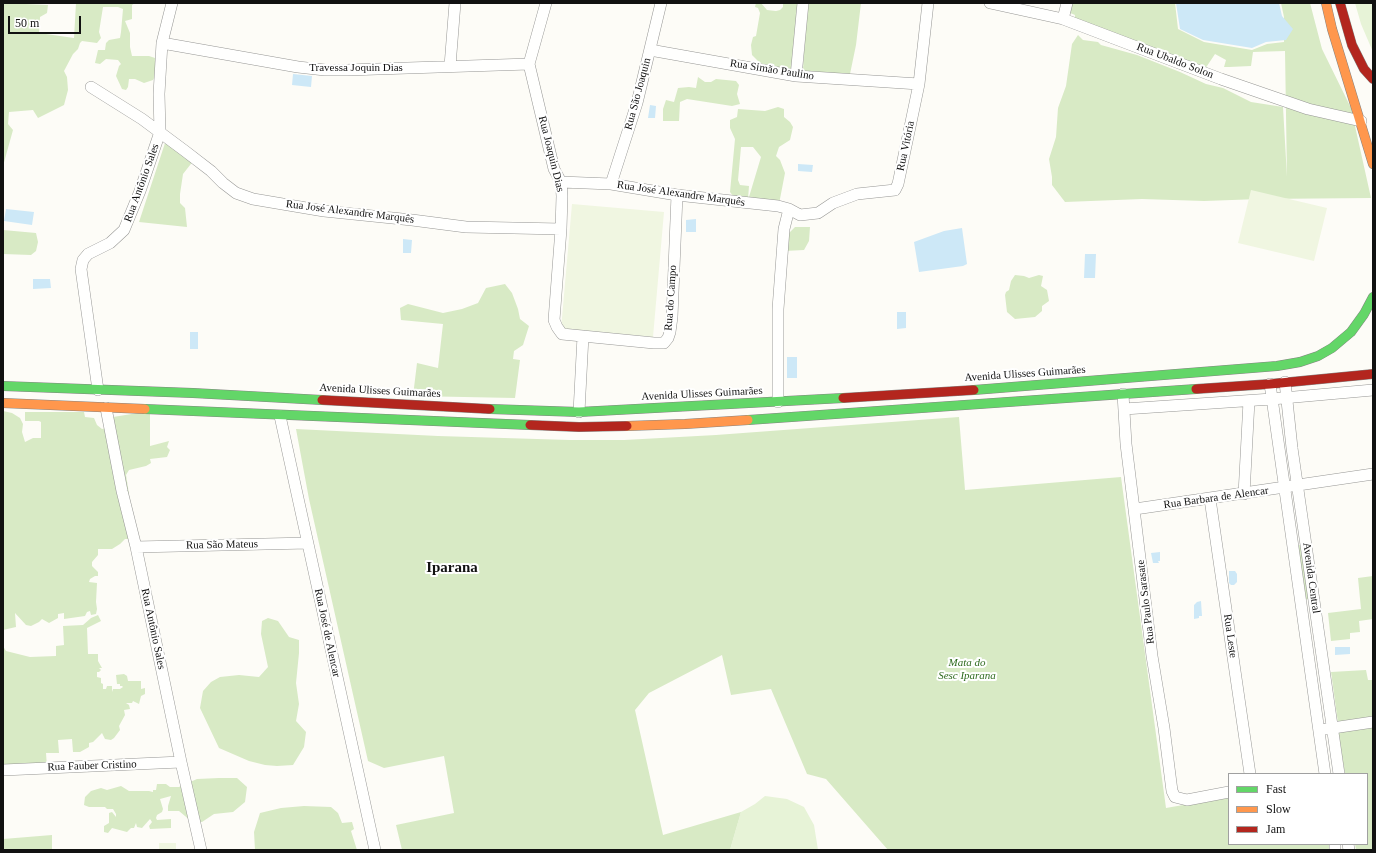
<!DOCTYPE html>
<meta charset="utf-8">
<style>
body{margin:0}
#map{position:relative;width:1376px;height:853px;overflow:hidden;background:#fdfcf7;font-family:Georgia,serif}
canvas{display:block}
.frame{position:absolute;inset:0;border:4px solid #111;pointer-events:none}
.legend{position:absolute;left:1228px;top:773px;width:140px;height:72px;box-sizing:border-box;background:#fff;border:1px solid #a0a0a0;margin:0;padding:5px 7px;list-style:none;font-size:12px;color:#111}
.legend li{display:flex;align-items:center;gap:8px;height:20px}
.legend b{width:20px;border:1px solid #a0a0a0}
.scale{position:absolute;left:8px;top:16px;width:73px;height:18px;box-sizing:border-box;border:2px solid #111;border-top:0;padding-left:5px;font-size:12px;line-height:14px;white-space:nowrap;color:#111;-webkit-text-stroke:3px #fff;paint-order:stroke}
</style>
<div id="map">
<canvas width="1376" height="853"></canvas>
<div class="frame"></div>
<ul class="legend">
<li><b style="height:5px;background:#63d668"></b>Fast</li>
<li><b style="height:5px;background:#ff974d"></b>Slow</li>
<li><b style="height:5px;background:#b3261e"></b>Jam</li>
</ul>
<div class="scale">50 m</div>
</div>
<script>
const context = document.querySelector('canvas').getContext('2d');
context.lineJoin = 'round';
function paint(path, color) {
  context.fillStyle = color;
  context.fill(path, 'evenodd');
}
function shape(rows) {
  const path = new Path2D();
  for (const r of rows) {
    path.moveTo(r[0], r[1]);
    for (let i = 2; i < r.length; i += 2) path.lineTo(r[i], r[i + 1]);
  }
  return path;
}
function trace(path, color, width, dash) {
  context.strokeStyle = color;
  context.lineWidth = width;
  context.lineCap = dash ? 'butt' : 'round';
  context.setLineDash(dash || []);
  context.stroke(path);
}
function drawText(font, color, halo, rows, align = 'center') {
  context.font = font + ' Georgia,serif';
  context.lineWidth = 4;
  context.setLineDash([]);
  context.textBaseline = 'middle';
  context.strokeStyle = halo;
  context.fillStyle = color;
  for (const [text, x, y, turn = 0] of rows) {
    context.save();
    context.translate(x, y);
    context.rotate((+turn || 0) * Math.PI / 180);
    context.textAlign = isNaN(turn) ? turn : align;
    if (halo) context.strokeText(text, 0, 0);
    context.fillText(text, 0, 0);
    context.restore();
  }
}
const green = shape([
 [1355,3,1373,3,1373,52,1361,24],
 [765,796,787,799,804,807,814,825,818,850,730,850,741,812,755,804]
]);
const forest = shape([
 [3,3,48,5,47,13,40,17,39,33,74,38,76,3,135,3,132,5,132,19,125,21,130,33,130,47,132,56,149,56,155,58,155,76,153,80,144,83,135,79,129,79,128,87,126,90,122,89,116,76,119,66,121,64,118,60,106,59,100,64,95,63,98,50,105,50,106,43,109,40,120,38,121,32,123,9,118,7,103,7,99,32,101,38,97,43,82,41,80,43,78,49,73,54,64,71,67,77,68,90,64,105,38,118,33,110,9,112,8,124,13,130,3,166],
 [756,3,761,3,767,10,776,11,780,10,783,7,783,3,801,3,791,70,784,68,778,68,760,63,752,55,751,45,753,37,756,36,760,13,758,8,755,7],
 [807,3,861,3,856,45,850,74,807,72,803,69],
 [1069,3,1175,3,1178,29,1204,42,1252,50,1267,44,1284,42,1284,17,1281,3,1310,3,1322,49,1351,108,1371,198,1260,199,1204,201,1142,199,1065,202,1052,185,1052,177,1049,159,1056,137,1058,108,1066,86,1072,44,1078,35,1083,40,1098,42,1101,45,1137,55,1180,72,1206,84,1223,88,1251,102,1283,107,1287,177,1285,51,1253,52,1251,66,1229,67,1224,67,1226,60,1215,54,1205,69,1074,22,1075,15,1068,12],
 [698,77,705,82,711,82,716,79,736,81,739,85,737,94,740,104,732,106,687,99,680,102,679,121,663,121,663,109,666,100,674,102,678,88,689,87,696,88],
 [778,107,784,109,784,117,790,122,793,127,790,140,779,147,776,156,780,160,785,173,779,204,749,197,761,157,753,147,741,147,738,180,740,185,749,186,748,199,733,196,730,192,735,139,730,128,730,120,737,117,738,109,765,111],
 [166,140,194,160,183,174,180,194,180,203,185,208,187,227,139,222],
 [795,227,810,227,809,241,804,250,784,251,784,238],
 [3,230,36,233,38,242,36,251,31,255,3,254],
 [1015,275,1024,276,1029,278,1039,275,1043,276,1041,286,1047,290,1049,301,1042,306,1042,311,1035,317,1015,319,1007,312,1005,295,1006,292,1009,290,1011,281],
 [505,284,512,293,518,309,520,319,529,326,523,345,514,351,513,359,520,360,515,398,413,396,417,363,438,368,443,324,401,320,400,308,408,304,443,313,462,309,478,303,486,288],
 [3,411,12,413,20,418,23,424,22,432,25,442,33,438,41,438,41,422,39,421,25,421,25,412,84,412,85,417,94,418,97,425,102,429,106,428,115,433,115,427,112,424,113,417,150,411,150,446,169,441,167,447,170,450,167,457,150,459,151,463,146,466,129,470,126,475,129,494,126,498,130,539,125,539,120,544,112,549,98,549,98,555,92,562,92,566,98,572,98,576,95,576,90,579,89,582,97,583,96,602,97,609,96,614,91,615,90,611,87,612,85,616,64,619,64,613,58,614,58,618,49,623,42,619,39,622,31,626,26,625,15,613,16,627,3,630],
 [959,417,965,490,1121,477,1166,808,1229,797,1229,844,1330,844,1331,850,888,850,826,779,807,774,771,689,731,695,722,655,649,693,635,710,663,835,741,812,730,850,402,850,396,825,454,813,444,756,384,768,368,761,309,499,296,429,438,436,570,440,624,440,716,435],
 [1305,544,1313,598,1303,600,1295,546],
 [1373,576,1373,619,1359,621,1360,632,1350,633,1350,639,1331,641,1328,613,1361,609,1358,578],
 [98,615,101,621,87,628,88,654,98,654,98,661,102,668,99,668,101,670,99,672,97,672,97,677,101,678,101,683,103,684,103,689,106,689,107,686,112,686,112,692,113,689,120,689,123,687,122,686,120,686,120,684,117,684,116,675,124,674,127,676,128,681,141,681,141,689,145,688,145,694,141,696,139,704,133,701,132,703,126,703,129,705,130,709,124,710,125,715,119,726,120,730,114,738,111,740,105,739,102,733,93,742,89,743,89,747,80,752,73,752,72,739,58,740,59,753,46,753,47,767,3,769,3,646,6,651,30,657,56,656,56,646,64,645,63,626,83,625,91,618],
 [268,618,278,621,289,637,299,640,299,653,296,683,299,704,296,721,306,732,304,747,293,765,277,766,265,765,249,761,219,748,200,708,203,691,211,682,220,677,239,675,259,677,268,667,261,634,262,621],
 [1366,670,1368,680,1373,680,1373,717,1338,723,1331,672],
 [1373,725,1373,850,1356,850,1355,844,1367,844,1367,774,1345,774,1338,732],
 [219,778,237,778,247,787,245,802,233,812,214,814,202,822,191,821,179,811,168,811,168,806,171,796,160,799,163,809,162,812,157,815,156,818,157,820,171,819,171,828,150,829,149,826,152,822,150,819,142,828,137,827,136,823,134,828,131,828,127,832,112,828,108,833,104,832,104,826,109,823,109,813,112,812,116,817,116,814,113,809,107,809,105,807,89,807,84,805,85,797,91,791,101,788,107,790,121,786,129,791,149,791,153,792,153,790,156,790,157,784,166,784,170,787,179,787,197,779],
 [304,806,331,807,338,813,342,823,352,822,354,829,351,831,357,850,255,850,254,832,260,813,281,808],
 [52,835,52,850,3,850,3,839]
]);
const pitch = shape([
 [1251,190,1327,208,1314,261,1238,243],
 [572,204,664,212,653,337,561,329],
 [159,843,176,843,176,850,159,850]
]);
const water = shape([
 [1176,3,1279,3,1282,16,1293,29,1286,40,1266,42,1252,48,1203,40,1180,29],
 [293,74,312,76,311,87,292,85],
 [650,105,656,106,655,118,648,118],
 [798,164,813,165,812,172,798,171],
 [6,209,34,212,32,225,4,221],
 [696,219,696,232,686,232,686,220],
 [962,228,967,264,963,266,919,272,914,242,944,231],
 [403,239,412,240,411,253,403,253],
 [1085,254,1096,254,1095,278,1084,278],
 [33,279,50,279,51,288,33,289],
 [897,312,906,312,906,328,897,329],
 [190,332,198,332,198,349,190,349],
 [787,357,797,357,797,378,787,378],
 [1160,552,1160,561,1158,561,1159,563,1153,563,1151,553],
 [1229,571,1235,571,1237,574,1237,582,1234,585,1231,585,1229,583],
 [1201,601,1202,616,1199,616,1199,618,1194,619,1194,605,1197,602],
 [1335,647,1350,647,1350,654,1335,655]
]);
const street = shape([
 [546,3,529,64,554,169,561,182,562,196,561,229,554,320,557,327,562,334,654,343,664,343,668,338,670,332,672,317,677,195],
 [990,3,1063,19,1221,79,1308,109,1361,121],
 [1063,19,1067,3],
 [162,43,298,67,325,70,347,70,529,64],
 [650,50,796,76,919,84],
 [450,66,455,3],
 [796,76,803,3],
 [91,87,142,119,185,151,211,171,223,183,236,193,253,199,324,211,412,220,466,227,561,229],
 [561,182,611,184,677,195,778,206,789,209,800,215,818,213,833,203,857,194,895,190,898,184,919,84,928,3],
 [611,184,637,103,661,3],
 [1285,382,1292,448,1339,774],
 [1270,384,1325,774],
 [98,390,81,269,83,260,88,254,110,243,124,230,140,191,160,132,159,94,162,43,172,3],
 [1123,394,1126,444,1152,656,1164,728,1172,791,1175,797,1187,800,1229,792],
 [778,402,778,309,784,229,789,209],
 [106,408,122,491,136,547,181,762,201,850],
 [1124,409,1272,399,1373,390],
 [579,412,583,336],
 [280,416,375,850],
 [1244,494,1249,401],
 [1210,499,1250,774],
 [1135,509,1373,474],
 [136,547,308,543],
 [1326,729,1373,722],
 [3,770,181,762],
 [1335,844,1335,850],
 [1348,844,1349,850]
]);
const fast = shape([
 [3,386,193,393,322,400],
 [974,390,1277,366,1300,362,1318,356,1332,348,1351,332,1364,314,1373,297],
 [145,409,530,425],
 [490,409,579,412,843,398],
 [748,420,1196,389]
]);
const slow = shape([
 [1326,3,1332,29,1373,164],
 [3,403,145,409],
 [627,426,685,424,748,420]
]);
const jam = shape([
 [1340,3,1352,45,1364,69,1373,79],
 [1196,389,1270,384,1373,374],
 [843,398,974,390],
 [322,400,490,409],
 [530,425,579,427,627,426]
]);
const streetNames = [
 ["Rua Ubaldo Solon",1175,61,21],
 ["Travessa Joquin Dias",356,68],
 ["Rua Simão Paulino",772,70,9],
 ["Rua São Joaquin",638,94,-75],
 ["Rua Vitória",906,146,-78],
 ["Rua Joaquin Dias",551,154,76],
 ["Rua Antônio Sales",142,183,-70],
 ["Rua José Alexandre Marquês",681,194,8],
 ["Rua José Alexandre Marquês",350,212,7],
 ["Rua do Campo",671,298,-86],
 ["Avenida Ulisses Guimarães",1025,374,-4],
 ["Avenida Ulisses Guimarães",380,391,3],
 ["Avenida Ulisses Guimarães",702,394,-3],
 ["Rua Barbara de Alencar",1216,498,-8],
 ["Rua São Mateus",222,545,-1],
 ["Avenida Central",1311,578,82],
 ["Rua Paulo Sarasate",1146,602,-97],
 ["Rua Antônio Sales",153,629,78],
 ["Rua José de Alencar",327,633,78],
 ["Rua Leste",1230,636,82],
 ["Rua Fauber Cristino",92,766,-2]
];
const parkNames = [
 ["Mata do",967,663],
 ["Sesc Iparana",967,676]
];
const districtNames = [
 ["Iparana",452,568]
];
paint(green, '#e7f3d7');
paint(forest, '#d8eac5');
paint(pitch, '#f0f6e1');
paint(water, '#cde8f7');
trace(street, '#979795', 12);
trace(fast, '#858482', 10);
trace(slow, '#858482', 10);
trace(jam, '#858482', 10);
trace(street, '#fffffe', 11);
trace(fast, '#63d668', 9);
trace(slow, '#ff974d', 9);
trace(jam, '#b3261e', 9);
drawText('11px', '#111', '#fff', streetNames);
drawText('italic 11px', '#2f6b1f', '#fff', parkNames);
drawText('bold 15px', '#111', '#fff', districtNames);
</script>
